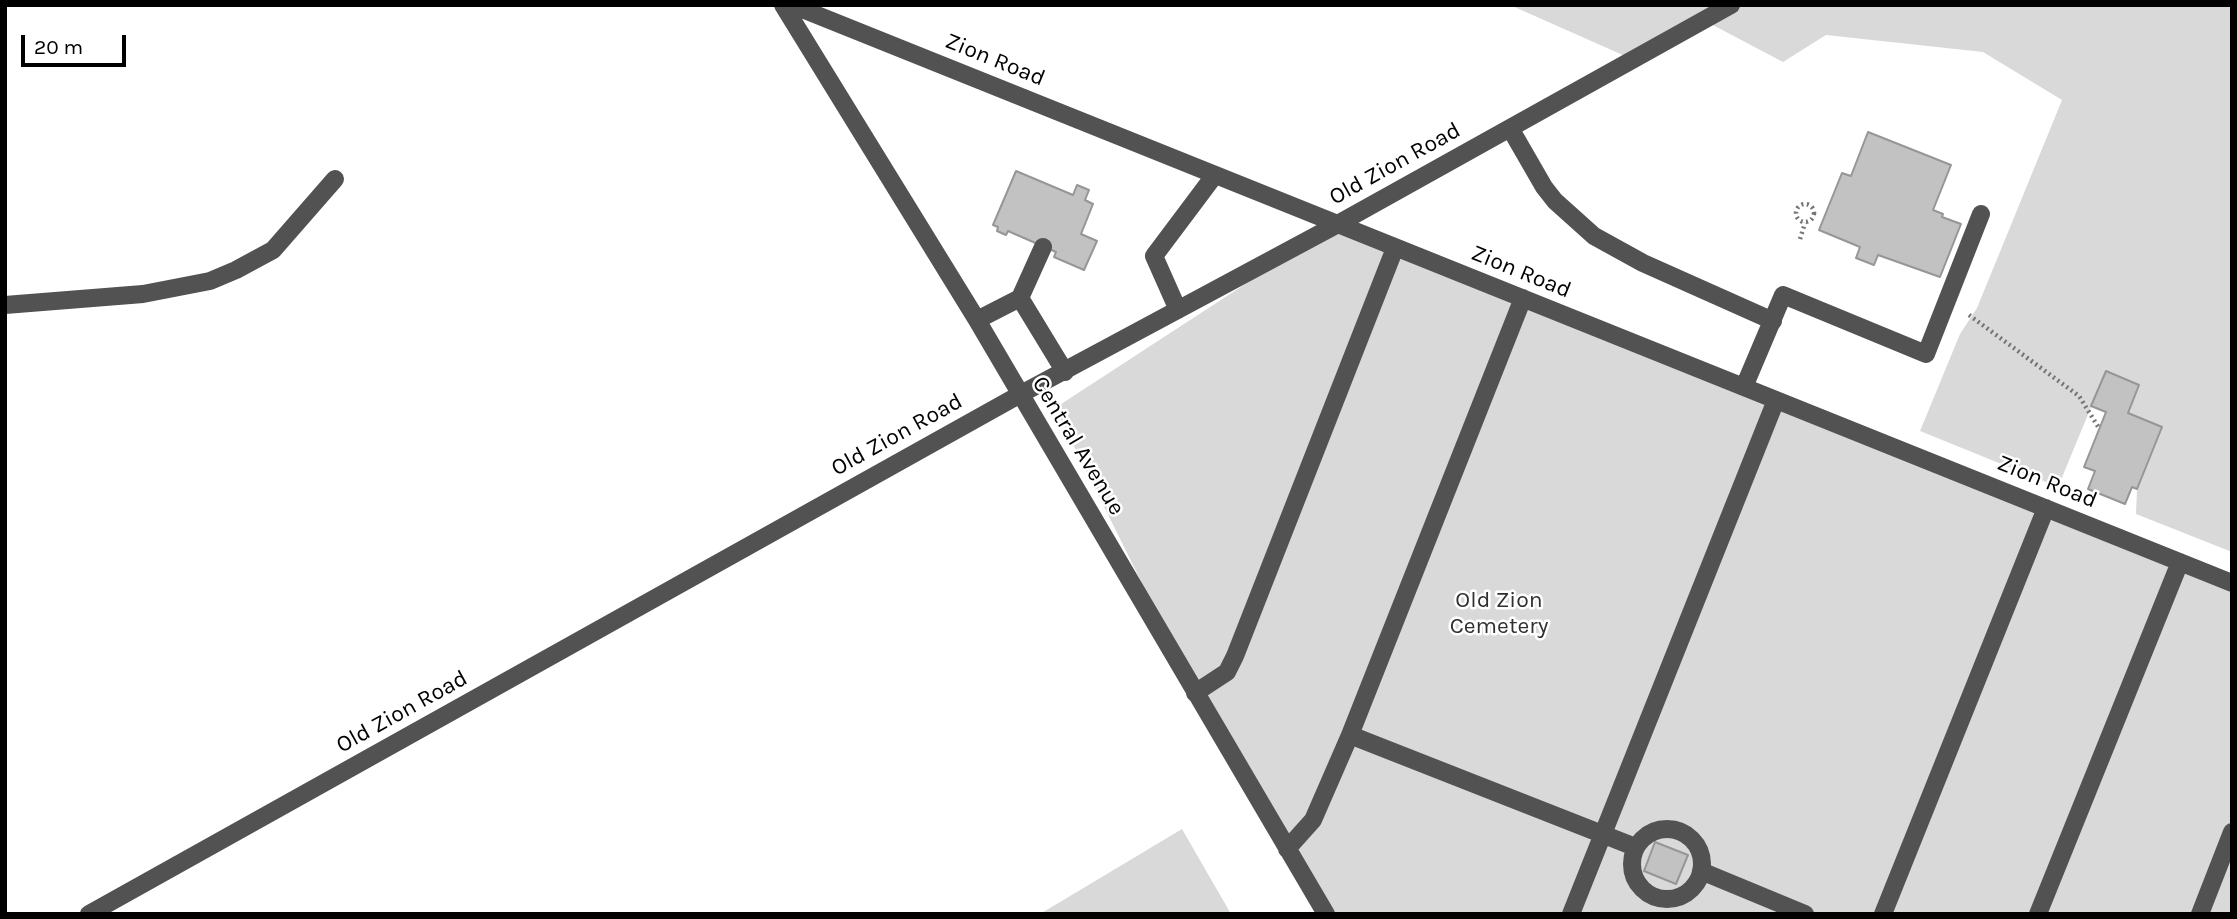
<!DOCTYPE html>
<style>
body{margin:0}
#map{position:relative;width:2237px;height:919px;overflow:hidden;background:#fff;font-family:Karla,sans-serif}
canvas{display:block}
.frame{position:absolute;inset:0;border:7px solid #000;pointer-events:none}
.scale{position:absolute;left:21px;top:35px;width:105px;height:32px;box-sizing:border-box;border:4px solid #000;border-top:0;padding-left:9px;font-size:21px;line-height:24px;white-space:nowrap;color:#000;-webkit-text-stroke:5px #fff;paint-order:stroke}
</style>
<div id="map">
<canvas width="2237" height="919"></canvas>
<div class="frame"></div>
<div class="scale">20 m</div>
</div>
<script>
const context = document.querySelector('canvas').getContext('2d');
context.lineJoin = 'round';
function paint(path, color) {
  context.fillStyle = color;
  context.fill(path, 'evenodd');
}
function shape(rows) {
  const path = new Path2D();
  for (const r of rows) {
    if (r.length === 3) {
      path.moveTo(r[0] + r[2], r[1]);
      path.arc(r[0], r[1], r[2], 0, 2 * Math.PI);
      continue;
    }
    path.moveTo(r[0], r[1]);
    for (let i = 2; i < r.length; i += 2) path.lineTo(r[i], r[i + 1]);
  }
  return path;
}
function trace(path, color, width, dash) {
  context.strokeStyle = color;
  context.lineWidth = width;
  context.lineCap = dash ? 'butt' : 'round';
  context.setLineDash(dash || []);
  context.stroke(path);
}
function drawText(font, color, halo, rows, align = 'center') {
  context.font = font + ' Karla,sans-serif';
  context.lineWidth = 5;
  context.setLineDash([]);
  context.textBaseline = 'middle';
  context.strokeStyle = halo;
  context.fillStyle = color;
  for (const [text, x, y, turn = 0] of rows) {
    context.save();
    context.translate(x, y);
    context.rotate((+turn || 0) * Math.PI / 180);
    context.textAlign = isNaN(turn) ? turn : align;
    if (halo) context.strokeText(text, 0, 0);
    context.fillText(text, 0, 0);
    context.restore();
  }
}
const green = shape([
 [1510,5,2232,5,2232,552,2136,514,2137,489,2162,427,2128,413,2106,371,2058,487,1920,431,1960,334,1977,308,2062,100,1983,52,1826,35,1783,62,1709,23,1634,60],
 [1336,225,2232,583,2232,914,1326,914,1210,720,1055,408],
 [1182,829,1231,914,1040,914]
]);
const building = shape([
 [1868,132,1951,165,1933,210,1943,214,1942,217,1961,224,1940,277,1878,255,1874,265,1856,258,1860,247,1819,230,1842,173,1851,176,1868,132],
 [1016,171,1073,195,1077,185,1089,190,1085,200,1093,204,1081,234,1097,241,1084,270,1054,257,1056,252,1008,231,1006,235,997,231,998,227,993,225,1016,171],
 [2106,371,2139,385,2128,413,2162,427,2137,489,2132,487,2125,504,2088,489,2095,471,2084,467,2106,412,2091,406,2106,371],
 [1655,842,1688,855,1676,884,1644,871,1655,842]
]);
const path = shape([
 [1805,213,9],
 [1800,239,1805,223],
 [1969,315,2079,396,2099,428]
]);
const minor = shape([
 [783,5,977,320,1326,914],
 [792,5,2232,583],
 [1510,128,1544,187,1555,201,1594,236,1643,263,1773,321],
 [1020,298,1043,247],
 [5,305,143,294,210,281,236,270,273,250,335,179],
 [1178,310,1154,256,1214,176],
 [977,320,1020,298,1065,372],
 [1744,387,1783,295,1926,354,1981,214],
 [1195,693,1227,672,1235,656,1395,248],
 [1350,735,1635,847],
 [1667,864,35],
 [1287,849,1313,820,1350,735,1523,298],
 [1701,871,1805,914],
 [89,914,1019,395,1336,225,1731,5],
 [1571,914,1776,400],
 [1883,914,2046,508],
 [2038,914,2180,562],
 [2200,914,2232,832]
]);
const streetNames = [
 ["Zion Road",995,60,22],
 ["Old Zion Road",1395,164,-29],
 ["Zion Road",1521,272,22],
 ["Old Zion Road",897,435,-29],
 ["Central Avenue",1078,446,59],
 ["Zion Road",2047,482,22],
 ["Old Zion Road",402,712,-29]
];
const parkNames = [
 ["Old Zion",1499,600],
 ["Cemetery",1499,626]
];
paint(green, '#d9d9d9');
paint(building, '#c2c2c2');
trace(building, '#969696', 2);
trace(path, '#747474', 4.5, [2, 3.5]);
trace(minor, '#525252', 18);
drawText('23px', '#000', '#fff', streetNames);
drawText('23px', '#303030', '#fff', parkNames);
</script>
